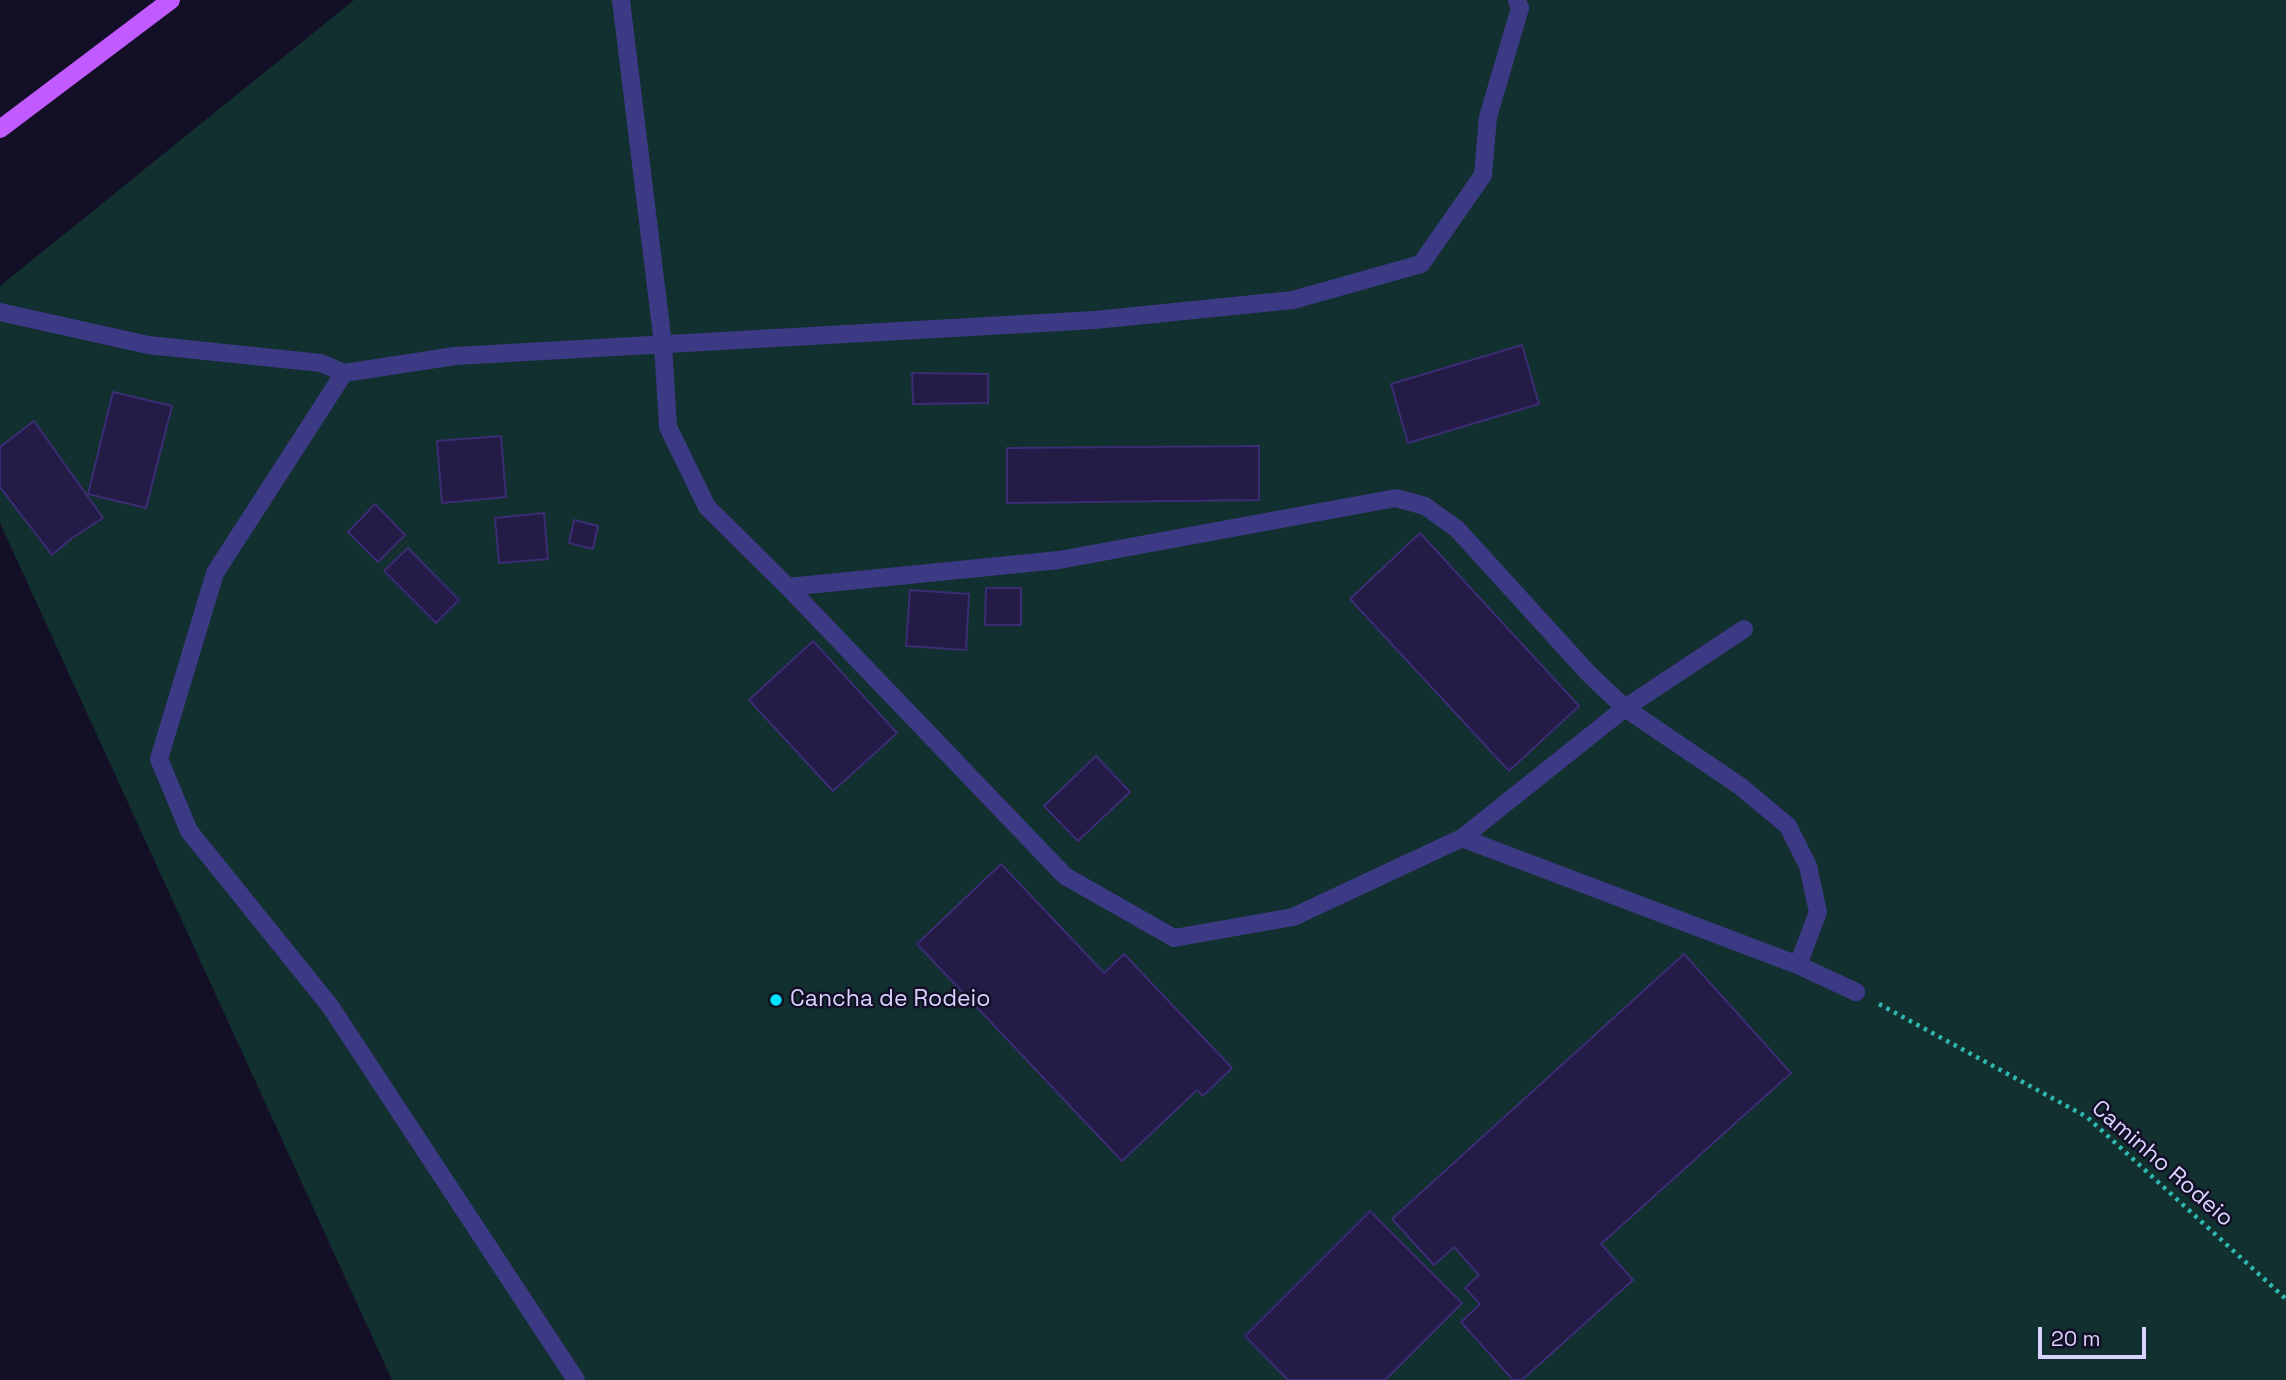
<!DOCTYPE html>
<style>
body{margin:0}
#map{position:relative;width:2286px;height:1380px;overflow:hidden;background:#130f26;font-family:"Space Grotesk",sans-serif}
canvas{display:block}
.scale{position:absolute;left:2038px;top:1327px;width:108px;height:32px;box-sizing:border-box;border:4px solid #d9d4ff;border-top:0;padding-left:9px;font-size:21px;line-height:24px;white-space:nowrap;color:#d9d4ff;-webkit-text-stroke:5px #130f26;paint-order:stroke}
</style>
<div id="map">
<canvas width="2286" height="1380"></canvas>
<div class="scale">20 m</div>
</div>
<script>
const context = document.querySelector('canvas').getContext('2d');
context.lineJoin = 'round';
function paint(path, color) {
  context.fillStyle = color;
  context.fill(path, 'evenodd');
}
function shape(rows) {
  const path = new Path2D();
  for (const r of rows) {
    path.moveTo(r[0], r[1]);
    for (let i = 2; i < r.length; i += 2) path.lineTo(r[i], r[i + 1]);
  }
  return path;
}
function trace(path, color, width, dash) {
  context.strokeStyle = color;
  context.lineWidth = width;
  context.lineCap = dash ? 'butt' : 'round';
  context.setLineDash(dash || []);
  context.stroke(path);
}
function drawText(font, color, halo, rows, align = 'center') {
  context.font = font + ' "Space Grotesk",sans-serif';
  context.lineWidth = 5;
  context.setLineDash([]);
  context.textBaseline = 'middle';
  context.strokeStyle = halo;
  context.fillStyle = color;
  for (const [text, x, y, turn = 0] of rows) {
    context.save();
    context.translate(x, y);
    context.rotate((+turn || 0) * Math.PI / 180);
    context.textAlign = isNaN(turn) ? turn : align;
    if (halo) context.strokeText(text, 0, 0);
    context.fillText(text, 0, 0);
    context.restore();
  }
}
const green = shape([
 [354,0,2286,0,2286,1380,392,1380,0,523,0,286]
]);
const building = shape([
 [1522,345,1539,404,1408,443,1391,384,1522,345],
 [912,373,988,374,988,403,913,404,912,373],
 [113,392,172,406,146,508,88,494,113,392],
 [34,421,103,518,72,538,52,555,0,487,0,447,34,421],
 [501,436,506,497,442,503,437,441,501,436],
 [1259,446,1259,500,1007,503,1007,448,1259,446],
 [375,504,405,535,378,562,348,532,375,504],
 [544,513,548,559,499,563,495,518,544,513],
 [574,520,598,526,593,549,569,543,574,520],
 [1420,533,1579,706,1509,771,1350,599,1420,533],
 [408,548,459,600,436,623,384,571,408,548],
 [986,588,1021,588,1021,625,985,625,986,588],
 [910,590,969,594,966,650,906,646,910,590],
 [813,641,897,733,833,791,749,700,813,641],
 [1096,756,1130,792,1078,841,1044,806,1096,756],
 [1001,864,1104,973,1124,954,1232,1068,1203,1096,1197,1090,1122,1161,917,944,1001,864],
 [1684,954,1791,1073,1601,1244,1633,1280,1522,1380,1513,1380,1461,1322,1480,1304,1465,1288,1479,1275,1454,1247,1434,1265,1392,1219,1684,954],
 [1370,1211,1462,1303,1385,1380,1288,1380,1245,1336,1370,1211]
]);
const path = shape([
 [1879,1004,2087,1117,2286,1299]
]);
const minor = shape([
 [621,0,663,344,668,427,707,507,788,587,1065,876,1174,938,1293,917,1462,838,1798,965,1856,992],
 [0,312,148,345,321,363,344,373,455,356,1095,320,1293,300,1421,264,1483,175,1488,117,1520,8,1517,0],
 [344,373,215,573,159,759,189,831,330,1006,576,1380],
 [788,587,1059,560,1396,498,1425,506,1457,529,1589,674,1625,708,1740,786,1788,826,1808,866,1818,912,1798,965],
 [1462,838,1625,708,1744,629]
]);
const major = shape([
 [0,129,171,0]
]);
const markers = [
 [776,1000,7,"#00e5ff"]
];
const poiNames = [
 ["Cancha de Rodeio",790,1000]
];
const streetNames = [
 ["Caminho Rodeio",2162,1164,41]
];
paint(green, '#12302f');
paint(building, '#241b47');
trace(building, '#3b2d73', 2);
trace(path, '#2fb8b0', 4.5, [3.5, 5]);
trace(minor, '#3d3a85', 18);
trace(major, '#c25bff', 18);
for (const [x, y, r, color] of markers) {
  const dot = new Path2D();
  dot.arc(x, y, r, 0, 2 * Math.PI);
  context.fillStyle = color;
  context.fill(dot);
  trace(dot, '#130f26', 2.5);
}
drawText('23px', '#d9d4ff', '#130f26', poiNames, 'left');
drawText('23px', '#d9d4ff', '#130f26', streetNames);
</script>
